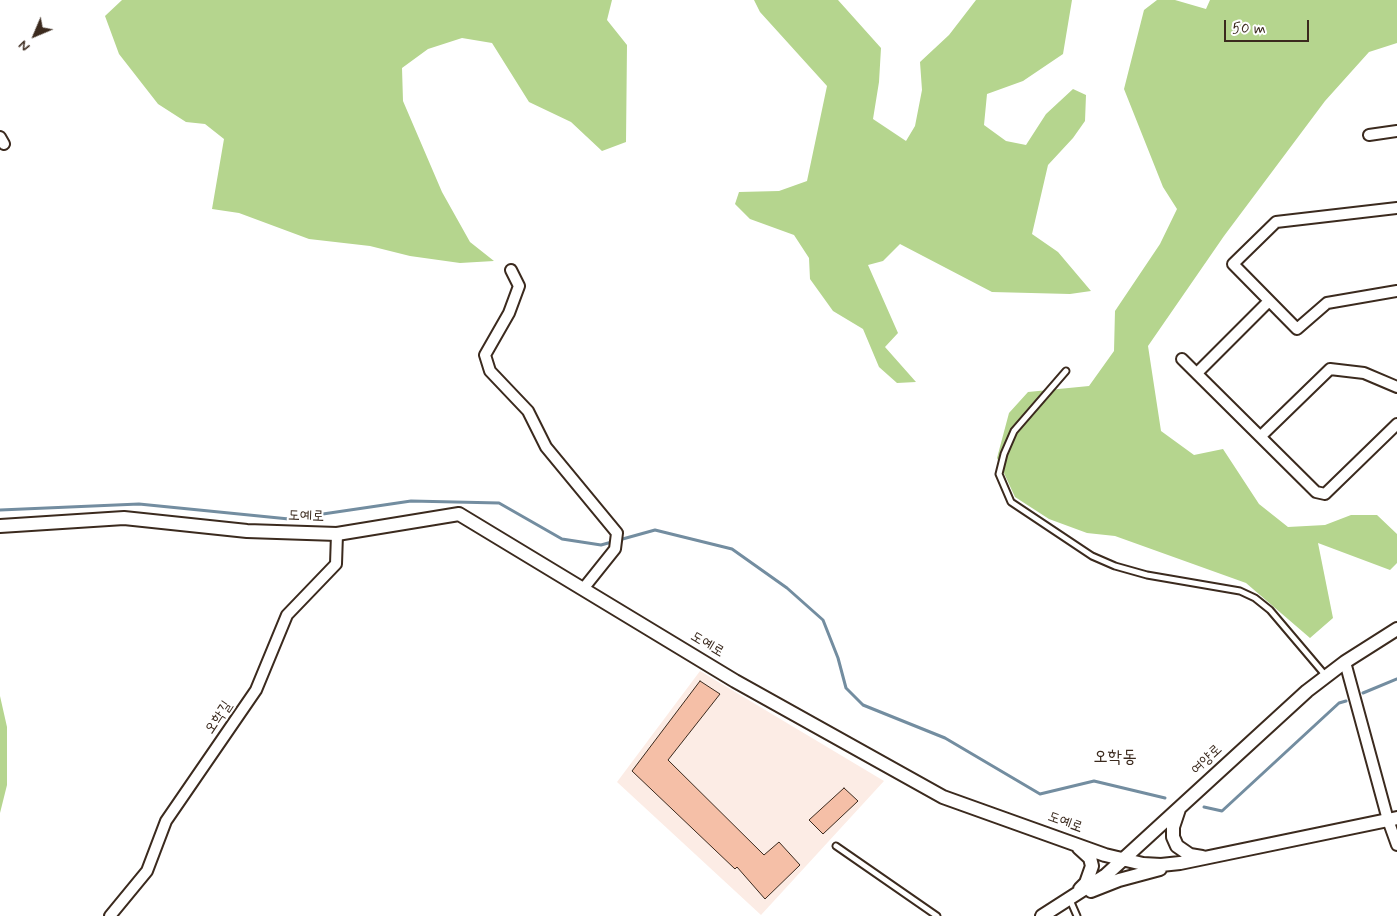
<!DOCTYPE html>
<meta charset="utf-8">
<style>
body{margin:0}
#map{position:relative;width:1397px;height:916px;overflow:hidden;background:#fff;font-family:Mynerve,sans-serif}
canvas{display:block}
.north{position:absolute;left:10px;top:10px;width:50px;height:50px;-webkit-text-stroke:4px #fff;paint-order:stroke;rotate:225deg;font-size:14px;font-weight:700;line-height:20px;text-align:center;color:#3b2a1e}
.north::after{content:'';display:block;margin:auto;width:18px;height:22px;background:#3b2a1e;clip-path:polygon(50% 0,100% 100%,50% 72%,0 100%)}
.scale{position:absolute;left:1224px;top:20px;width:85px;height:22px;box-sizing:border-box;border:2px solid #3b2a1e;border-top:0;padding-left:6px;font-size:15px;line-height:18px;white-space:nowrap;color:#3b2a1e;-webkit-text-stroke:4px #fff;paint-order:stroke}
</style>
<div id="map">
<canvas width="1397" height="916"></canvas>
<div class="north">N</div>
<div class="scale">50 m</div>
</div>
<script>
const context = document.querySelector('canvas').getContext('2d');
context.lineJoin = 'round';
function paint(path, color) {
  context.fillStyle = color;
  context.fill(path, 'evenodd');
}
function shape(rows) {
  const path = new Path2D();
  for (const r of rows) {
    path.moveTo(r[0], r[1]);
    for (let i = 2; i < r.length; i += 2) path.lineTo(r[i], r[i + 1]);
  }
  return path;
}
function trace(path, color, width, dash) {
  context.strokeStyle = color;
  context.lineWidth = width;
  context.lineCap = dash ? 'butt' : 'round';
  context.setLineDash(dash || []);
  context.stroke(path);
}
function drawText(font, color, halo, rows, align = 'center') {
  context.font = font + ' Mynerve,"Poor Story",sans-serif';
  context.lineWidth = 4;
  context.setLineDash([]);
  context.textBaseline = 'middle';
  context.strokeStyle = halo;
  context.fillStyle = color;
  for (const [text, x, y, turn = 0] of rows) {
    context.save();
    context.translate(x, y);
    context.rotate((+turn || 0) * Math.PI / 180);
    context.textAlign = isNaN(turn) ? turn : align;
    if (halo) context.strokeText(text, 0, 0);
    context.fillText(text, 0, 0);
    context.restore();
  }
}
const built = shape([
 [700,671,884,781,761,915,617,782]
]);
const green = shape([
 [122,0,612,0,607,20,627,45,626,142,602,151,571,122,529,102,492,43,462,38,428,49,402,68,403,101,442,192,470,242,494,261,460,263,410,256,370,246,309,239,239,213,212,209,224,139,205,124,186,122,158,104,119,54,105,16],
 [754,0,838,0,881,48,879,82,873,119,906,141,915,126,922,90,920,62,949,35,976,0,1072,0,1063,54,1023,81,987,94,984,125,1006,141,1026,145,1046,114,1073,89,1086,95,1085,121,1073,138,1048,165,1032,234,1058,252,1091,291,1070,294,992,292,900,244,883,261,868,265,898,333,885,347,916,382,897,383,879,367,863,329,833,311,810,279,809,258,794,235,750,219,735,204,739,192,779,191,807,181,827,86,760,12],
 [1157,0,1175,0,1206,9,1210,0,1397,0,1397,43,1369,52,1325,101,1224,236,1148,346,1161,431,1194,455,1223,449,1259,504,1288,527,1325,525,1351,515,1377,515,1397,534,1397,563,1390,570,1318,543,1333,618,1310,638,1246,583,1115,536,1087,533,1049,519,1015,497,997,458,1009,413,1028,392,1089,386,1114,351,1115,311,1160,244,1177,209,1163,187,1124,89,1144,10],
 [0,696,7,727,7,785,0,813]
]);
const stream = shape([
 [0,510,139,504,289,519,411,501,499,503,562,539,601,545,655,530,732,549,787,588,823,620,838,658,846,688,863,705,945,738,1040,794,1094,781,1165,798],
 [1363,693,1397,679],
 [1204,807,1222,811,1339,703,1346,701]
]);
const building = shape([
 [700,681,720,694,668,760,764,855,779,842,800,865,765,899,737,867,735,869,632,771,700,681],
 [844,788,858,801,823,834,809,820,844,788]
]);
const service = shape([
 [1066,371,1014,431,1004,454,999,474,1011,502,1092,556,1115,566,1147,575,1240,591,1255,598,1270,610,1326,676],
 [836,846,937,916],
 [1070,900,1077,916]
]);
const minor = shape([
 [1369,135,1397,131],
 [0,137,4,144],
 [1397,208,1276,222,1233,264,1297,329,1327,303,1397,291],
 [511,270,519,286,509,313,485,355,490,371,528,411,546,447,617,533,615,549,583,589],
 [1182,359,1316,492,1325,494,1397,424],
 [1197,373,1269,301],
 [1261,436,1330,369,1364,373,1397,387],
 [1345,662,1388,820,1397,845],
 [110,916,147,871,166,821,256,690,287,615,336,564,337,534]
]);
const tertiary = shape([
 [0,526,124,518,247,531,337,534,459,514,735,681,943,797,1105,855,1143,864,1161,865,1180,863,1397,818],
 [1179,809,1173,827,1173,837,1177,846,1190,855,1202,857],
 [1079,848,1090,858,1092,866,1086,883,1080,889],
 [1091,891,1119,880,1160,869],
 [1042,916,1106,875,1307,691,1345,662,1397,629]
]);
const streetNames = [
 ["도예로",306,517,2],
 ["도예로",707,645,31],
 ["오학길",219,718,-56],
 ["여양로",1207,760,-43],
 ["도예로",1065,823,20]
];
const quarterNames = [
 ["오학동",1115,758]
];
paint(built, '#fcece5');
paint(green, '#b5d58e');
trace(stream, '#738da0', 3);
paint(building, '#f5bfa7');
trace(building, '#3b2a1e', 1);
trace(service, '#3b2a1e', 9);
trace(minor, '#3b2a1e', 14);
trace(tertiary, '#3b2a1e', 16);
trace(service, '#fff', 5);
trace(minor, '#fff', 10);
trace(tertiary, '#fff', 12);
drawText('15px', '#3b2a1e', '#fff', streetNames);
drawText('18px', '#3b2a1e', '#fff', quarterNames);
</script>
